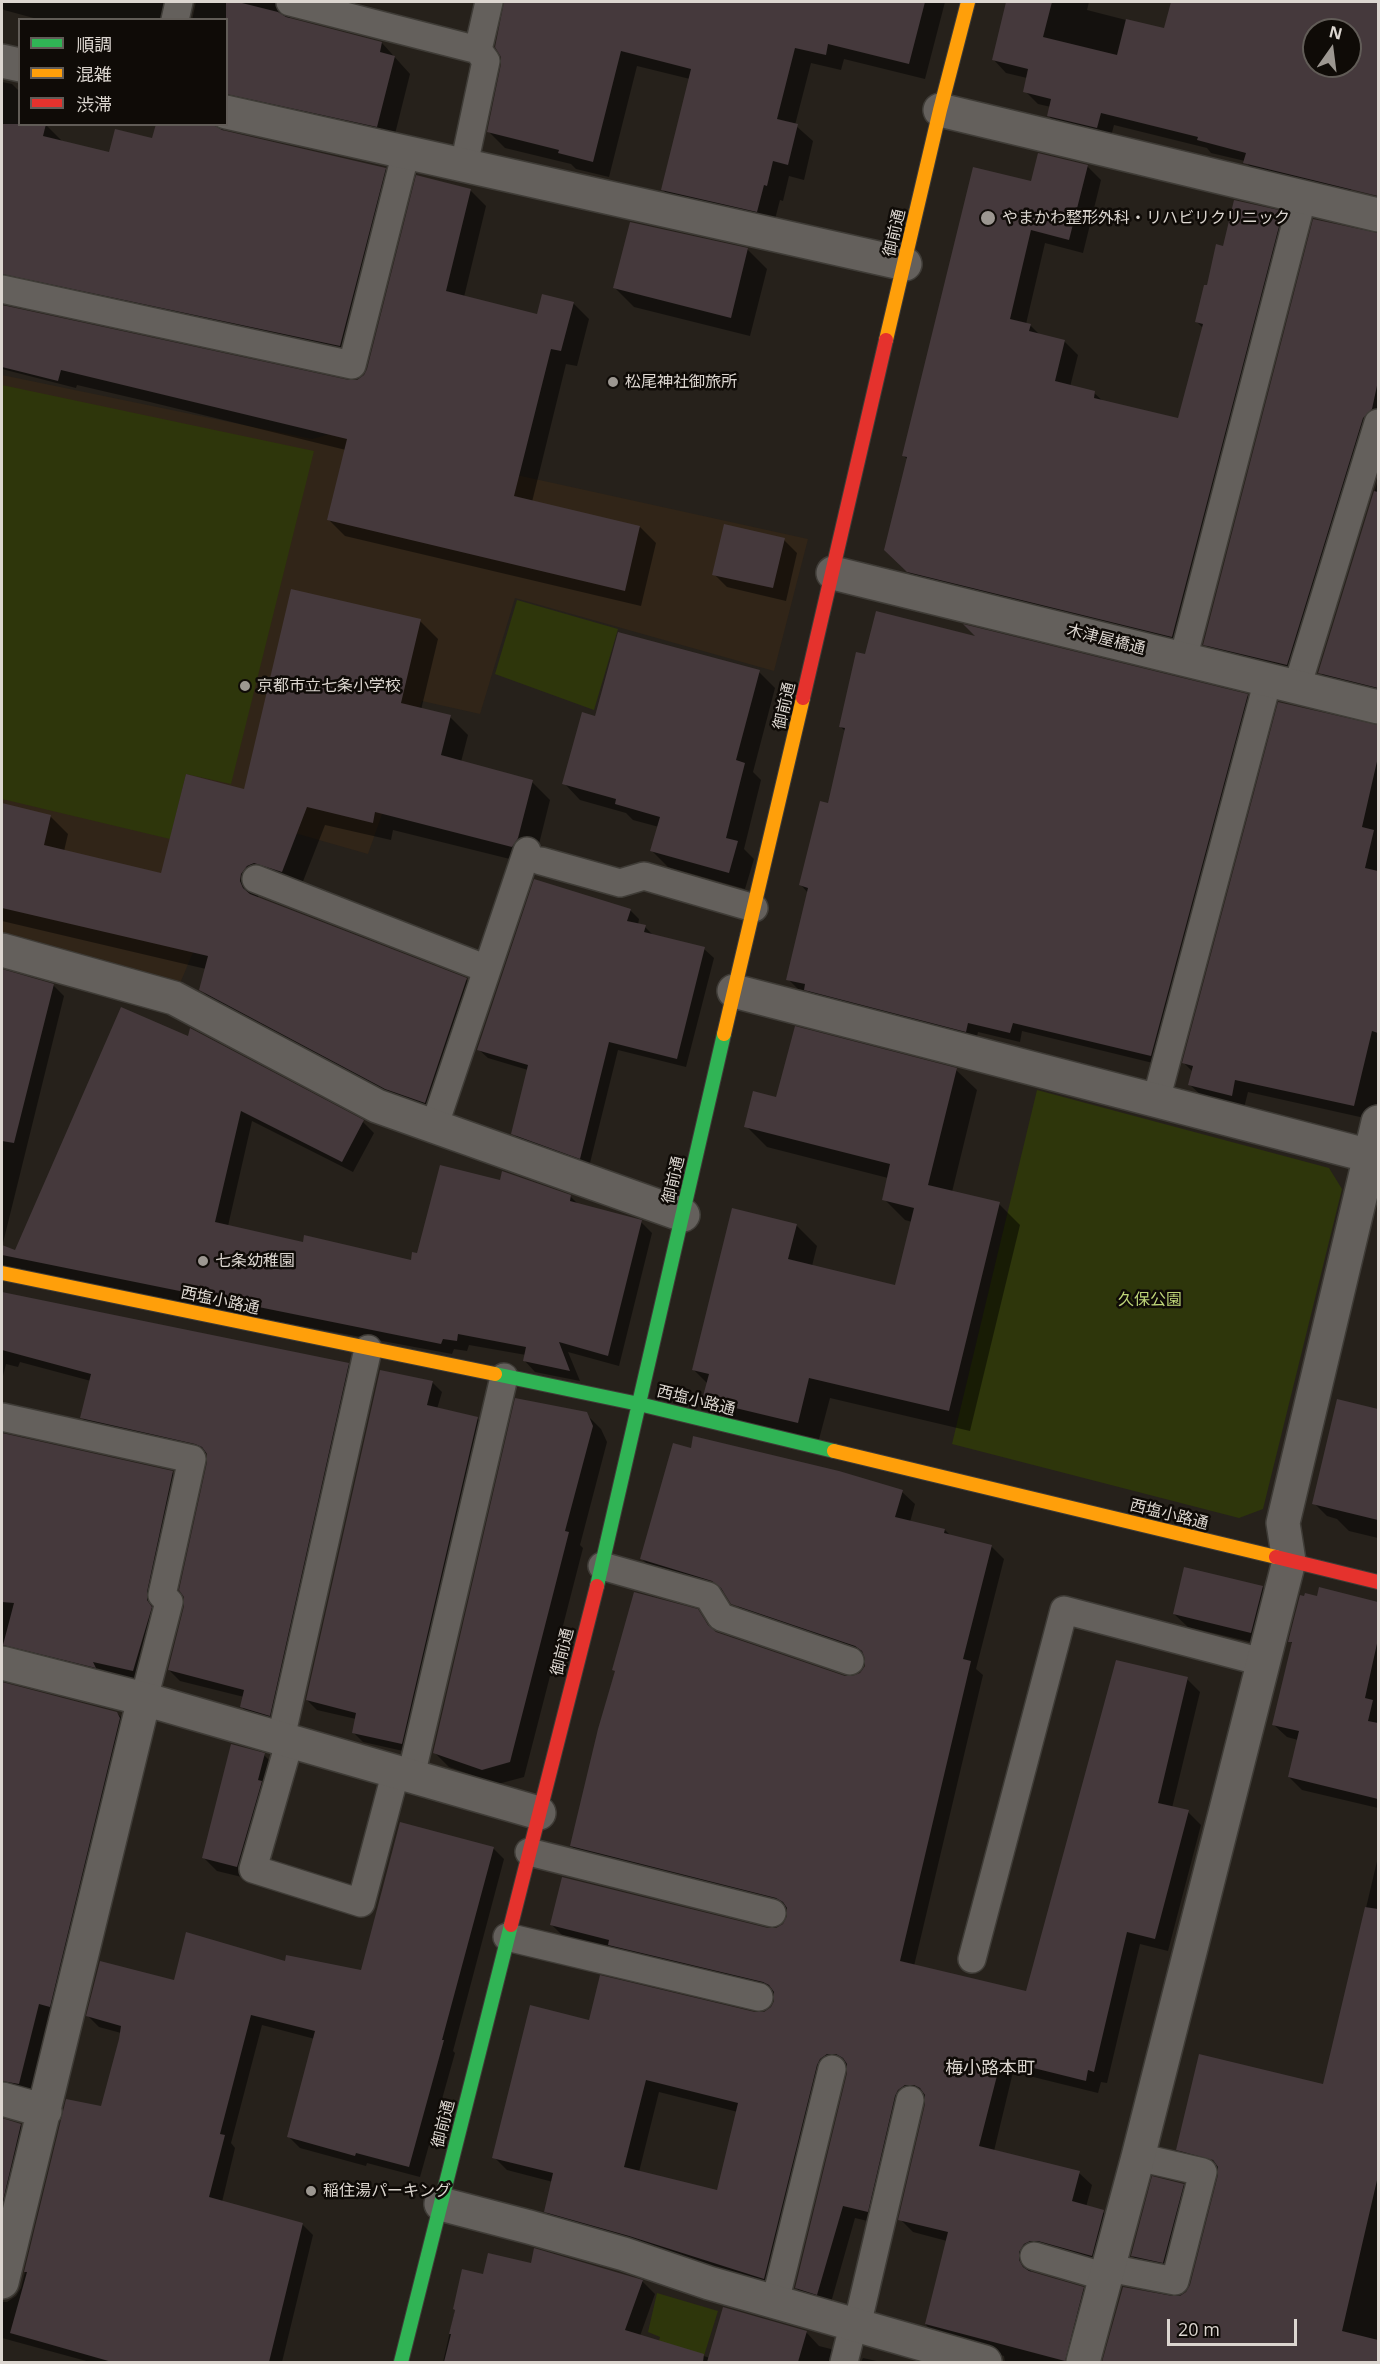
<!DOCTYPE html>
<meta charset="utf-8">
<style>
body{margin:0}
#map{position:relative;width:1380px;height:2364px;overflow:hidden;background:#26211b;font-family:"Open Sans","Noto Sans JP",sans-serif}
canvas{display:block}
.frame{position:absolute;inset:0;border:3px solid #dcd6d0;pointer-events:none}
.legend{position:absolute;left:18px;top:18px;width:210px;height:108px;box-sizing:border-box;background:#0f0b07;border:2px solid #615c57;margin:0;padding:8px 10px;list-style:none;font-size:18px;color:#dcd6d0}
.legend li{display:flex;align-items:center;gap:12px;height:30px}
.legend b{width:30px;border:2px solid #615c57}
.north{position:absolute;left:1302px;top:18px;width:60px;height:60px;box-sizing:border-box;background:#0f0b07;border:2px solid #615c57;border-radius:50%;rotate:14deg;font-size:16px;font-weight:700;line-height:24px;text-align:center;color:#dcd6d0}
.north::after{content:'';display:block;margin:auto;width:21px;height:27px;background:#9c9791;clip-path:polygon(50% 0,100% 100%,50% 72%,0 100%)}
.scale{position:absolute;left:1167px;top:2319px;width:130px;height:27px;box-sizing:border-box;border:3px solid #dcd6d0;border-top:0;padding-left:8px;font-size:18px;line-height:21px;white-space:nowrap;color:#dcd6d0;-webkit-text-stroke:4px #0f0b07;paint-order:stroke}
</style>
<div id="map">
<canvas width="1380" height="2364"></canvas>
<div class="frame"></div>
<ul class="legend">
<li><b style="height:8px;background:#30b455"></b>順調</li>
<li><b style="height:8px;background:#ff9f0a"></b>混雑</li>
<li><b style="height:8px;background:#e5322d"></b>渋滞</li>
</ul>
<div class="north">N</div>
<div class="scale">20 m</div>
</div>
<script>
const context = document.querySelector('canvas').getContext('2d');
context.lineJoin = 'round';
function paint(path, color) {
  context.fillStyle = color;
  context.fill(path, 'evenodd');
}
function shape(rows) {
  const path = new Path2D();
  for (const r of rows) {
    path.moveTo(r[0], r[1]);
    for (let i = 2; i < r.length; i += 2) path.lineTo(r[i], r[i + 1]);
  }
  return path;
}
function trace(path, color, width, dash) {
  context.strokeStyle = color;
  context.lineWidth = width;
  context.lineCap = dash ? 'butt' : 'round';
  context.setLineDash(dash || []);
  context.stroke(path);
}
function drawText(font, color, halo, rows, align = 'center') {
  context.font = font + ' "Open Sans","Noto Sans JP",sans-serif';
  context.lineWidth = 5;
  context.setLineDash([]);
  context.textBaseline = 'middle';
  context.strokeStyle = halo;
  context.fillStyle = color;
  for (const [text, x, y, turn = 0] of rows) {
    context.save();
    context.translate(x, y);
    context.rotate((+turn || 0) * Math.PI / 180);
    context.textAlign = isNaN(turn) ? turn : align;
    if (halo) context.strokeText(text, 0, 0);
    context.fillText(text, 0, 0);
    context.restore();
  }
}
const built = shape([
 [2,375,312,439,330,434,808,539,774,671,515,598,480,714,422,701,368,854,249,820,170,1007,2,956]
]);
const green = shape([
 [2,385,314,451,231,784,186,774,170,839,2,799],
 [517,600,618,629,594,710,495,674],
 [1037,1090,1329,1168,1342,1189,1263,1509,1239,1518,952,1444],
 [657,2293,718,2311,702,2362,653,2362,660,2337,648,2332]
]);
const shadow = shape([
 [2,2,344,2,341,10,290,15,290,20,382,43,410,74,393,142,226,119,226,20,192,20,196,2,191,2,178,20,41,20,4,10,2,8],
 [505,2,945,2,925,79,844,59,841,70,811,63,795,125,813,141,804,180,789,176,783,201,780,200,773,227,679,206,663,190,690,79,637,66,609,177,576,169,571,164,505,148,489,132,503,57,497,46],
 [1008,2,1089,2,1087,10,1165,30,1173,2,1378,2,1378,170,1358,165,1349,198,1258,176,1245,161,1211,153,1207,148,1114,125,1110,140,1061,129,1049,116,1051,107,1038,104,1025,91,1027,78,1006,73,994,60],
 [1314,30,1350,30,1350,66,1314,66],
 [2,82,12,84,20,92,20,124,46,125,62,141,110,154,153,140,157,124,223,124,224,132,385,169,401,185,356,362,2,302,2,307,356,382,364,377,470,190,486,206,464,297,538,316,573,303,589,319,577,366,566,364,532,502,640,527,656,543,641,606,345,536,329,520,346,450,150,402,77,385,76,388,2,369],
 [1087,166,1101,180,1083,253,1045,243,1026,324,1030,325,1040,335,1064,341,1078,355,1070,387,1094,393,1104,402,1179,420,1203,328,1196,321,1224,247,1282,213,1296,227,1186,650,922,585,899,564,908,460,904,456,1032,183],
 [1378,234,1378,426,1300,677,1217,657,1205,644,1374,235],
 [747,249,767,269,750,336,634,307,615,288],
 [1378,480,1378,697,1332,685,1320,672],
 [784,540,797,553,786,601,727,587,714,574],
 [420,621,438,639,421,710,450,717,468,735,461,762,532,782,550,800,536,856,530,864,393,830,391,840,325,825,300,889,259,891,258,898,467,980,485,998,443,1120,404,1106,219,1008,201,990,206,969,2,921,2,804,50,816,68,834,64,851,162,874],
 [980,638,1247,696,1257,705,1161,1065,1022,1031,1020,1042,978,1032,976,1041,815,999,808,991,798,989,788,979,808,893,801,885,829,805,845,731,840,726,866,656],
 [759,672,775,688,753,772,761,780,744,849,754,859,745,889,668,867,652,851,659,827,633,820,626,813,580,800,564,783],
 [1374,727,1378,727,1378,1121,1248,1092,1244,1108,1203,1097,1190,1085,1193,1072,1184,1063],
 [630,910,639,919,638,925,645,927,655,937,704,949,714,958,686,1067,618,1050,589,1167,522,1143,513,1133,528,1070,488,1058,478,1049],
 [2,971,53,985,64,996,2,1247,16,1251,189,1038,191,1030,363,1122,374,1133,353,1172,252,1121,228,1226,304,1244,412,1262,418,1255,570,1196,579,1205,641,1222,652,1233,619,1366,568,1352,580,1381,535,1372,524,1360,526,1355,469,1345,467,1351,454,1349,452,1354,2,1270],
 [956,1070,977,1090,952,1192,999,1204,1020,1225,970,1431,830,1398,818,1443,725,1420,704,1400,708,1384,694,1370,796,1225,817,1246,812,1266,896,1286,912,1222,905,1220,884,1199,888,1178,767,1147,746,1126,777,1099],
 [2,1294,348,1365,359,1376,281,1726,253,1718,242,1707,244,1697,180,1681,169,1670,186,1606,209,1454,93,1429,82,1418,91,1381,20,1362,18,1367,6,1364,2,1380],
 [432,1382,442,1392,437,1409,478,1419,488,1428,412,1753,363,1742,353,1732,356,1719,317,1710,307,1700],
 [1339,1401,1378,1411,1378,1538,1349,1531,1337,1519,1327,1516,1314,1503],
 [586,1414,601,1429,607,1442,580,1545,583,1548,524,1777,498,1784,449,1767,434,1752],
 [2,1435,172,1472,184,1483,144,1682,103,1671,106,1677,2,1660],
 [902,1492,915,1504,910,1522,945,1530,951,1536,991,1546,1004,1559,976,1669,983,1675,914,1966,1027,1993,1187,1679,1200,1692,1172,1808,1188,1812,1201,1825,1168,1951,1140,1944,1107,2083,1101,2082,1098,2093,1013,2072,994,2151,1079,2173,1092,2185,1086,2207,1103,2212,1116,2225,1105,2268,1031,2264,1031,2273,1083,2288,1096,2301,1080,2362,1005,2362,1004,2356,939,2338,926,2325,947,2241,913,2232,900,2219,927,2104,926,2097,918,2097,880,2224,855,2218,830,2306,809,2300,796,2288,849,2073,848,2066,840,2066,777,2291,558,2224,545,2211,553,2182,507,2170,494,2157,590,2022,765,2013,772,2008,776,2002,775,1994,622,1957,565,1938,552,1925,776,1930,784,1925,789,1917,789,1910,584,1858,571,1846,697,1611,716,1634,845,1677,861,1674,866,1666,867,1658,746,1616,727,1593,655,1572,642,1559],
 [659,2092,738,2112,718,2192,639,2172],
 [1263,1587,1276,1601,1264,1645,1188,1627,1174,1614],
 [1320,1589,1378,1604,1378,1808,1302,1790,1289,1777,1298,1740,1287,1737,1274,1725,1293,1644,1290,1641,1318,1598],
 [2,1684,117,1713,128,1724,61,2017,50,2014,30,2095,2,2096],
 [264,1755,277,1768,250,1879,217,1871,204,1858],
 [493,1848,504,1859,453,2051,455,2053,420,2177,367,2163,366,2166,300,2148,289,2137,315,2039,262,2025,231,2143,235,2148,222,2202,302,2224,313,2235,282,2362,90,2362,2,2338,2,2302,7,2302,16,2296,21,2288,67,2100,102,2108,121,2033,99,2027,88,2016,175,1982,286,1962,362,1972],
 [1378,1857,1378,2350,1376,2362,1104,2362,1124,2288,1181,2297,1187,2293,1192,2285,1220,2170,1191,2162,1178,2149,1324,2086],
 [2,2120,20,2125,32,2136,2,2260],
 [1183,2185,1189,2191,1170,2268,1139,2262,1132,2256],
 [532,2265,642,2281,655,2294,640,2336,710,2358,806,2332,819,2346,831,2349,844,2362,443,2362,464,2271,484,2276],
 [863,2358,881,2362,861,2362]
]);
const building = shape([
 [226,2,238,2,278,12,286,17,382,42,380,52,395,56,377,127,226,94],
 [504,2,925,2,909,64,828,44,826,55,795,48,777,119,798,124,788,165,773,161,767,186,764,185,757,212,661,190,691,69,621,51,593,162,558,153,559,150,487,132,501,64,501,57,495,47],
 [1006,2,1052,2,1043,37,1117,55,1126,19,1164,28,1171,2,1378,2,1378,196,1243,163,1246,153,1197,140,1198,137,1101,113,1097,128,1047,116,1051,99,1023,92,1028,69,992,60],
 [1314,30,1350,30,1350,66,1314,66],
 [2,124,46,124,43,136,109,152,115,129,152,138,156,124,212,124,222,130,386,168,340,346,2,274],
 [1038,153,1088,165,1069,240,1031,230,1010,319,1031,324,1029,331,1065,340,1055,381,1095,391,1094,398,1178,418,1203,324,1195,322,1204,285,1207,285,1216,244,1223,246,1234,200,1283,211,1172,637,907,572,884,550,907,457,902,456,973,167,1031,181],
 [416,175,471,189,446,291,537,314,542,294,574,302,561,351,551,349,514,496,640,526,625,591,327,520,347,439,61,370,58,381,2,367,2,305,349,380,357,380,364,375,367,369],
 [1313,219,1378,233,1378,381,1372,409,1363,418,1287,665,1203,645],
 [630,222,748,248,731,318,613,288],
 [1374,491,1378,492,1378,688,1318,673],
 [724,524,785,538,773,588,712,575],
 [291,589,421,619,401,703,451,715,441,755,533,780,518,838,512,847,375,812,373,823,307,807,282,872,254,863,247,866,241,874,240,881,243,888,250,894,467,978,425,1103,385,1089,199,990,208,956,2,908,2,803,51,815,44,845,161,873,186,774,244,789],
 [876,611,975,636,963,624,1248,694,1151,1056,1013,1023,1010,1033,968,1023,966,1032,804,990,805,984,786,980,808,888,799,885,820,801,828,803,845,728,839,727,856,652,865,654],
 [618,632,760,670,736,760,745,763,726,838,738,841,729,873,650,851,660,817,615,804,616,799,562,784,582,712,595,716],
 [1278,702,1378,725,1378,757,1362,827,1374,830,1365,868,1378,871,1378,1033,1372,1031,1354,1106,1235,1080,1232,1096,1188,1085,1193,1066,1182,1063],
 [534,879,631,909,627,921,646,925,644,932,705,947,677,1059,609,1042,580,1159,511,1134,528,1065,477,1050],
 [2,969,54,984,14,1143,2,1141],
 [121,1007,188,1036,190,1028,364,1120,342,1162,241,1111,215,1222,303,1242,304,1235,411,1260,412,1252,417,1253,440,1165,500,1180,502,1171,571,1195,570,1201,642,1220,608,1356,559,1342,570,1371,523,1361,526,1347,458,1334,457,1341,443,1339,441,1344,2,1255,2,1245,15,1250],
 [795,1026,957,1068,928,1185,1000,1202,949,1411,809,1378,798,1423,702,1400,709,1374,692,1370,732,1208,797,1224,788,1259,895,1285,914,1208,882,1200,890,1164,744,1127,753,1091,776,1097],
 [2,1292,349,1363,270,1716,240,1707,244,1690,168,1670,184,1606,184,1597,179,1590,207,1462,207,1454,202,1447,195,1444,80,1418,91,1374,2,1350],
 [380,1370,433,1381,427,1405,478,1417,402,1744,352,1733,356,1713,306,1700],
 [515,1398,587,1412,593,1426,565,1531,569,1532,510,1762,482,1770,433,1753],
 [1337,1399,1378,1409,1378,1520,1312,1504],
 [2,1433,173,1471,147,1592,147,1600,152,1607,133,1671,93,1662,96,1668,3,1645,14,1603,2,1602],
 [693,1436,839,1471,903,1490,895,1517,945,1529,944,1533,992,1545,963,1659,971,1661,900,1961,1026,1991,1116,1660,1188,1677,1158,1803,1189,1810,1155,1939,1127,1932,1094,2072,1088,2070,1086,2081,1001,2060,979,2146,1080,2171,1072,2201,1104,2210,1092,2256,1038,2241,1030,2241,1024,2244,1019,2252,1019,2260,1023,2267,1029,2271,1084,2287,1065,2361,925,2324,948,2232,898,2220,925,2104,925,2095,920,2088,914,2085,905,2085,898,2090,895,2096,868,2212,843,2206,817,2295,795,2288,847,2073,847,2064,843,2058,836,2054,827,2054,820,2059,817,2065,764,2279,629,2236,544,2212,553,2173,492,2158,530,2005,589,2020,600,1975,755,2012,764,2012,771,2007,774,2001,774,1992,769,1985,763,1982,608,1945,609,1940,550,1925,562,1877,768,1928,776,1928,783,1924,787,1916,787,1908,783,1902,776,1898,570,1846,598,1729,615,1671,612,1670,634,1592,698,1609,708,1625,716,1632,845,1676,852,1676,860,1673,865,1666,865,1659,862,1651,855,1646,731,1604,721,1588,712,1581,640,1559,673,1443,691,1448],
 [646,2080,738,2103,717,2190,624,2167],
 [1184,1567,1263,1586,1251,1633,1173,1614],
 [1319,1587,1378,1602,1378,1639,1365,1698,1373,1700,1368,1721,1378,1723,1378,1799,1288,1777,1299,1731,1272,1725,1292,1642,1288,1642,1300,1595,1304,1596,1305,1593,1317,1596],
 [2,1682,117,1712,120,1718,50,2007,39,2004,19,2084,2,2081],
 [231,1744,265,1753,258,1780,262,1781,237,1867,202,1858],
 [400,1822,494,1847,442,2040,444,2040,409,2167,356,2153,355,2156,287,2137,315,2031,251,2015,220,2134,225,2135,209,2197,303,2223,269,2362,112,2362,10,2333,27,2272,24,2272,66,2099,101,2106,119,2039,121,2026,86,2016,100,1961,174,1980,186,1932,285,1961,286,1955,361,1970],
 [1365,1907,1378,1909,1378,2176,1342,2331,1378,2340,1378,2362,1102,2362,1123,2287,1173,2296,1180,2296,1186,2292,1190,2285,1218,2175,1218,2167,1213,2160,1176,2150,1199,2054,1323,2084],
 [2,2118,21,2124,2,2205],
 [1152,2176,1184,2184,1163,2263,1131,2256],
 [534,2248,643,2280,625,2330,704,2354,703,2362,444,2362,451,2334,449,2334,455,2310,453,2309,462,2269,483,2274,488,2253,531,2263],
 [723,2307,807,2331,798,2362,707,2362]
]);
const lane = shape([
 [290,2,478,50],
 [175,20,179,2],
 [464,165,486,61,478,50,489,2],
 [2,289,352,365,406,152],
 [1183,659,1303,196],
 [1297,687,1378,423],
 [541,861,620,883,644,876,754,908],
 [256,879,487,969],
 [1156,1100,1268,680],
 [434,1127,527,851],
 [2,1417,192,1459,162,1595,169,1602,144,1699],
 [602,1566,708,1596,721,1617,850,1661],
 [281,1738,368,1349],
 [290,1740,253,1869,361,1903,396,1771],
 [411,1776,504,1377],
 [529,1852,772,1913],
 [507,1937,759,1997],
 [972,1959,1064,1610,1262,1662],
 [1034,2256,1106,2277],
 [1109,2268,1175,2281,1203,2172,1138,2157],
 [775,2302,832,2069],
 [844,2362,853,2326,860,2313,910,2100]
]);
const street = shape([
 [2,61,20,65],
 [940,110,1378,215],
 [226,112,905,264],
 [833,573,1378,707],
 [2,950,174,998,377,1106,683,1215],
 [734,991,1378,1158],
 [2,1663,144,1699,539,1813],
 [2,2099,45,2111],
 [441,2204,529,2227,624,2254,709,2283,985,2362],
 [2,2282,144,1699],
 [1083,2362,1138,2157,1289,1561,1283,1523,1378,1122]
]);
const fast = shape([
 [495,1374,639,1404,834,1451],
 [597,1586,724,1034],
 [401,2362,511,1925]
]);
const slow = shape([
 [886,340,940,110,968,2],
 [724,1034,803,698],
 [2,1273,495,1374],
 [834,1451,1276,1557]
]);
const jam = shape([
 [803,698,886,340],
 [1276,1557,1378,1582],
 [511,1925,597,1586]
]);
const markers = [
 [988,218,8,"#9c9791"],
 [613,382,6,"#9c9791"],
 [245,686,6,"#9c9791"],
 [203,1261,6,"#9c9791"],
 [311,2191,6,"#9c9791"]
];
const poiNames = [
 ["やまかわ整形外科・リハビリクリニック",1002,218],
 ["松尾神社御旅所",625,382],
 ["京都市立七条小学校",257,686],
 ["七条幼稚園",215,1261],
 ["稲住湯パーキング",323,2191]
];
const streetNames = [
 ["御前通",895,233,-77],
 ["木津屋橋通",1106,640,14],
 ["御前通",785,706,-77],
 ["御前通",674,1180,-77],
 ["西塩小路通",220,1301,12],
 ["西塩小路通",696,1401,14],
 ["西塩小路通",1169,1515,14],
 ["御前通",563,1652,-76],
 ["御前通",444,2124,-76]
];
const parkNames = [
 ["久保公園",1150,1300]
];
const neighbourhoodNames = [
 ["梅小路本町",990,2069]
];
paint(built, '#312518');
paint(green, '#2e360b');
paint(shadow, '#0007');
paint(building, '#45393c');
trace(lane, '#3f3c37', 30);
trace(street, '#3f3c37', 36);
trace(fast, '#3f3c37', 16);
trace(slow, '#3f3c37', 16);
trace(jam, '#3f3c37', 16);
trace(lane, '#64605c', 27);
trace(street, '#64605c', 33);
trace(fast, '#30b455', 14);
trace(slow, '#ff9f0a', 14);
trace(jam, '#e5322d', 14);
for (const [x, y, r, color] of markers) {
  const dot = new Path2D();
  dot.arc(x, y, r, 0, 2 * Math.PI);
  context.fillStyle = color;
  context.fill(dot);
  trace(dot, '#0f0b07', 2);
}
drawText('16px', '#dcd6d0', '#0f0b07', poiNames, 'left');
drawText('16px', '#dcd6d0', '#0f0b07', streetNames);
drawText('16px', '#bdd478', '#0f0b07', parkNames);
drawText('18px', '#dcd6d0', '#0f0b07', neighbourhoodNames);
</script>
